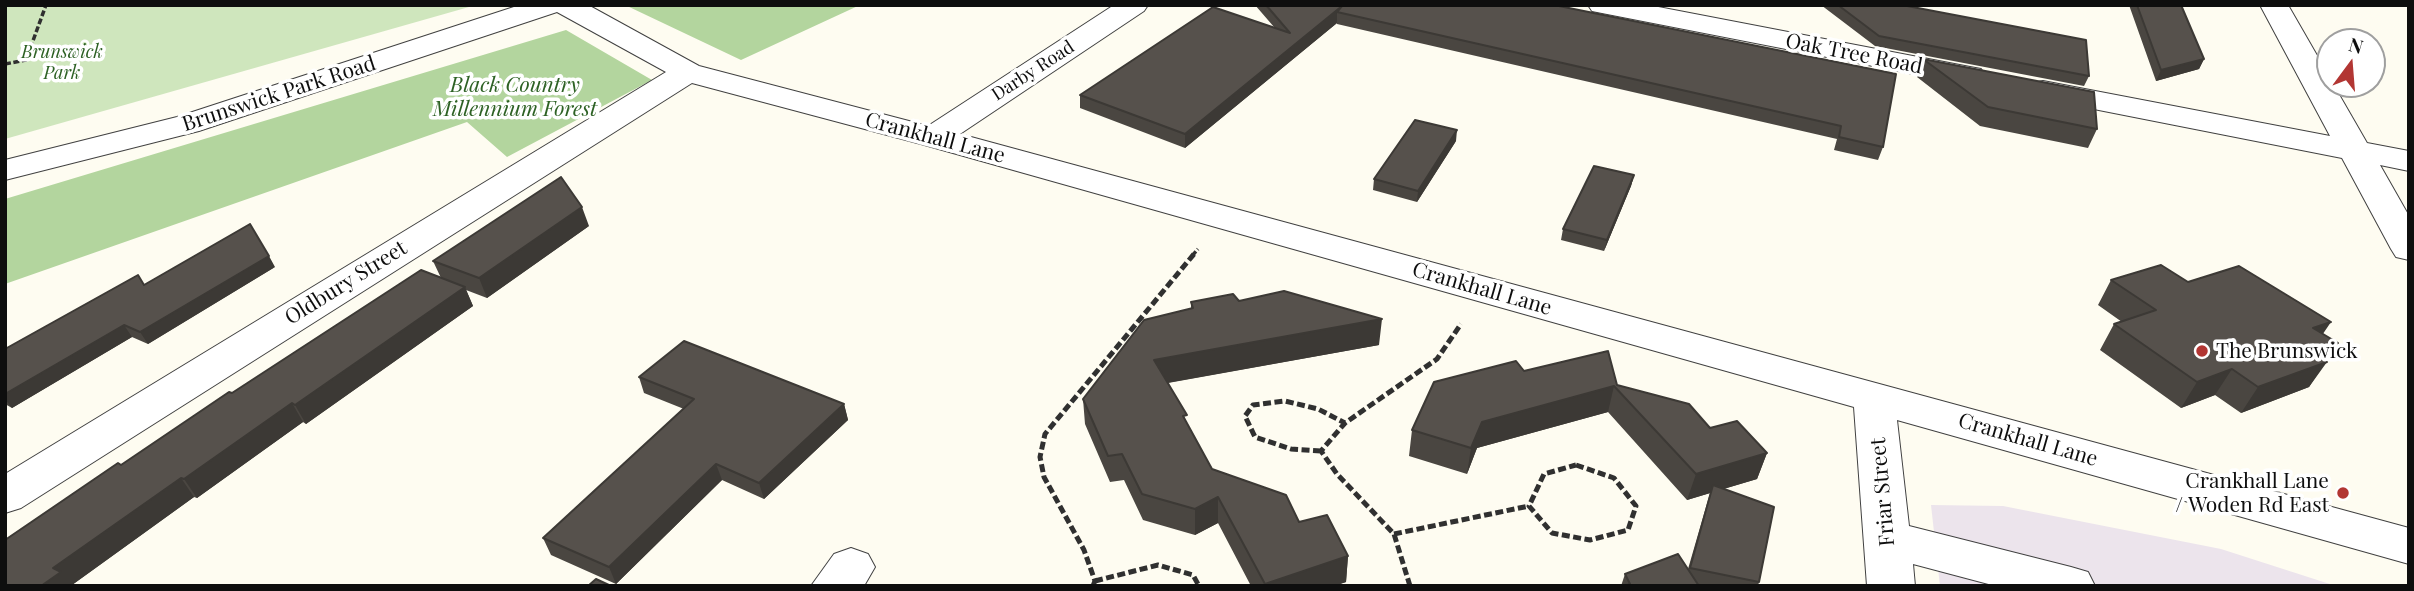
<!DOCTYPE html>
<style>
body{margin:0}
#map{position:relative;width:2414px;height:591px;overflow:hidden;background:#fefcf1;font-family:"Playfair Display",serif}
canvas{display:block}
.frame{position:absolute;inset:0;border:7px solid #0e0e0e;pointer-events:none}
.north{position:absolute;left:2316px;top:28px;width:70px;height:70px;box-sizing:border-box;background:#fff;border:2px solid #9f9f9f;border-radius:50%;rotate:16deg;font-size:19px;font-weight:700;line-height:28px;text-align:center;color:#0e0e0e}
.north::after{content:'';display:block;margin:auto;width:24px;height:32px;background:#b23633;clip-path:polygon(50% 0,100% 100%,50% 72%,0 100%)}
</style>
<div id="map">
<canvas width="2414" height="591"></canvas>
<div class="frame"></div>
<div class="north">N</div>
</div>
<script>
const context = document.querySelector('canvas').getContext('2d');
context.lineJoin = 'round';
function paint(path, color) {
  context.fillStyle = color;
  context.fill(path, 'evenodd');
}
function shape(rows) {
  const path = new Path2D();
  for (const r of rows) {
    path.moveTo(r[0], r[1]);
    for (let i = 2; i < r.length; i += 2) path.lineTo(r[i], r[i + 1]);
  }
  return path;
}
function trace(path, color, width, dash) {
  context.strokeStyle = color;
  context.lineWidth = width;
  context.lineCap = dash ? 'butt' : 'round';
  context.setLineDash(dash || []);
  context.stroke(path);
}
function drawText(font, color, halo, rows, align = 'center') {
  context.font = font + ' "Playfair Display",serif';
  context.lineWidth = 7;
  context.setLineDash([]);
  context.textBaseline = 'middle';
  context.strokeStyle = halo;
  context.fillStyle = color;
  for (const [text, x, y, turn = 0] of rows) {
    context.save();
    context.translate(x, y);
    context.rotate((+turn || 0) * Math.PI / 180);
    context.textAlign = isNaN(turn) ? turn : align;
    if (halo) context.strokeText(text, 0, 0);
    context.fillText(text, 0, 0);
    context.restore();
  }
}
const industrial = shape([
 [1931,505,2003,506,2221,549,2336,586,1940,586]
]);
const green = shape([
 [5,5,476,5,5,139]
]);
const forest = shape([
 [625,5,860,5,741,60],
 [566,30,652,80,507,157,467,122,5,284,5,199]
]);
const pathFar1 = shape([
 [5,64,26,60,46,5],
 [1192,256,1198,249]
]);
const path = shape([
 [1321,451,1291,449,1255,437,1245,416,1253,405,1285,401,1318,409,1345,423],
 [1576,465,1614,478,1636,506,1628,530,1590,540,1552,533,1529,506,1544,474,1576,465],
 [1394,534,1529,506],
 [1095,581,1158,565,1193,575,1199,586],
 [1093,586,1095,581,1084,550,1044,477,1040,457,1045,434,1194,254],
 [1410,586,1394,534,1337,474,1321,451,1345,423,1437,359,1461,324]
]);
const minor = shape([
 [520,5,588,5,699,66,928,126,1114,5,1148,5,1144,11,960,134,2409,528,2409,564,1897,420,1909,526,2071,567,2088,572,2095,586,1996,586,1913,564,1915,586,1867,586,1854,407,921,144,692,83,21,508,5,513,5,474,666,72,557,12,199,131,5,180,5,160,177,117,520,5],
 [1588,5,1648,5,1970,67,1981,69,1985,76,1981,83,1970,85,1602,13,1592,11,1588,5],
 [2260,5,2288,5,2330,78,2330,84,2333,84,2367,143,2409,151,2409,171,2380,165,2409,216,2409,260,2396,257,2391,249,2342,158,2043,99,2032,97,2027,90,2032,83,2043,81,2330,136,2260,5],
 [851,548,868,554,875,567,864,586,811,586,834,554,851,548]
]);
const wall = shape([
 [1255,5,1554,5,1896,74,1883,147,1878,160,1834,150,1837,139,1337,24,1337,23,1185,148,1080,108,1080,95,1274,27],
 [1821,5,1902,5,2089,76,2084,86,1875,46],
 [2129,5,2181,5,2204,59,2199,69,2156,81],
 [1923,59,2097,129,2088,148,1980,126,1917,77],
 [1456,141,1417,202,1373,190,1374,179],
 [1634,175,1631,186,1604,251,1561,240,1563,229],
 [589,226,487,298,466,290,473,306,306,424,303,422,197,498,194,497,72,585,73,586,5,586,121,465,232,393,441,278,433,261],
 [275,267,148,344,132,337,12,408,5,404,5,349],
 [2111,280,2188,282,2323,333,2326,361,2309,387,2241,413,2215,395,2181,408,2100,350,2114,324,2122,322,2098,305],
 [1239,301,1379,345,1168,383,1187,423,1212,469,1299,522,1348,556,1346,582,1334,586,1251,586,1218,523,1195,535,1143,520,1124,480,1110,482,1085,424,1083,399,1191,309,1191,302],
 [639,377,844,404,848,420,764,499,722,480,616,584,551,555,543,538,684,409,644,393],
 [1617,385,1767,453,1757,479,1723,489,1759,582,1758,586,1621,586,1625,574,1688,569,1710,493,1687,500,1608,412,1477,448,1467,474,1409,456,1412,430]
]);
const shadedWall = shape([
 [1342,6,1337,12,1337,23,1185,148,1185,134],
 [2204,59,2199,69,2156,81,2161,70],
 [1457,130,1456,141,1417,202,1418,191],
 [1634,175,1631,186,1604,251,1607,240],
 [582,207,589,226,487,298,479,278],
 [269,256,275,267,148,344,140,332],
 [465,287,473,306,306,424,295,405],
 [1382,319,1379,345,1155,385,1154,360],
 [2331,322,2314,347,2313,328],
 [124,325,132,337,12,408,5,399,5,394],
 [2338,343,2324,363,2327,362,2309,387,2241,413,2258,387,2312,352],
 [2232,369,2215,395,2181,408,2197,382],
 [1614,386,1608,412,1477,448,1467,474,1471,448,1482,422],
 [292,403,303,422,197,498,184,479],
 [844,404,848,420,764,499,759,483],
 [1767,453,1757,479,1687,500,1696,474],
 [716,464,722,480,616,584,609,567],
 [181,478,194,497,72,585,73,586,41,586,53,568],
 [1218,497,1218,523,1195,535,1195,509],
 [1348,556,1346,582,1334,586,1265,586,1265,584]
]);
const building = shape([
 [1266,5,1554,5,1896,74,1883,147,1839,137,1841,126,1337,12,1342,6,1185,134,1080,95,1213,7,1290,33,1266,5],
 [1838,5,1902,5,2086,40,2089,76,1879,36,1838,5],
 [2137,5,2181,5,2204,59,2161,70,2137,5],
 [1923,59,2094,92,2097,129,1988,107,1923,59],
 [1415,120,1457,130,1418,191,1374,179,1415,120],
 [1594,166,1634,175,1607,240,1563,229,1594,166],
 [561,177,582,207,479,278,433,261,561,177],
 [250,224,269,256,140,332,124,325,5,394,5,349,138,275,144,285,250,224],
 [2161,265,2188,282,2239,266,2331,322,2313,328,2338,343,2312,352,2327,362,2258,387,2232,369,2197,382,2114,324,2156,310,2111,280,2161,265],
 [421,270,465,287,295,405,292,403,184,479,181,478,53,568,61,572,41,586,5,586,5,540,118,463,121,465,229,392,232,393,421,270],
 [1284,291,1382,319,1154,360,1187,415,1183,416,1212,469,1286,495,1299,522,1327,515,1348,556,1265,584,1218,497,1195,509,1142,494,1122,454,1108,456,1083,399,1144,320,1193,308,1191,302,1233,294,1239,301,1284,291],
 [684,341,844,404,759,483,716,464,609,567,543,538,694,399,639,377,684,341],
 [1608,351,1617,385,1689,404,1710,428,1737,421,1767,453,1696,474,1614,386,1482,422,1471,448,1412,430,1434,382,1516,361,1524,371,1608,351],
 [1713,485,1774,507,1759,582,1690,568,1713,485],
 [1678,554,1699,586,1625,586,1630,584,1625,574,1678,554],
 [596,579,611,586,588,586,596,579]
]);
const markers = [
 [2202,351,7,"#b23633"],
 [2343,493,7,"#b23633"]
];
const farParknames = [
 ["Brunswick",62,52],
 ["Park",62,73]
];
const farStreetnames = [
 ["Darby Road",1033,71,-33]
];
const streetNames = [
 ["Oak Tree Road",1854,54,11],
 ["Brunswick Park Road",279,94,-18],
 ["Crankhall Lane",935,138,15],
 ["Oldbury Street",346,283,-32],
 ["Crankhall Lane",1482,289,16],
 ["Crankhall Lane",2028,440,16],
 ["Friar Street",1883,492,-95]
];
const parkNames = [
 ["Black Country",515,85],
 ["Millennium Forest",515,109]
];
const poiNames = [
 ["The Brunswick",2216,351],
 ["Crankhall Lane",2329,481,"right"],
 ["/ Woden Rd East",2329,505,"right"]
];
paint(industrial, '#ece4ec');
paint(green, '#cfe6bd');
paint(forest, '#b3d59e');
trace(minor, '#414141', 2);
trace(pathFar1, '#303030', 3.5, [6, 2.5]);
trace(path, '#303030', 5, [8, 3.5]);
paint(minor, '#fff');
paint(wall, '#4a4641');
paint(shadedWall, '#3c3935');
paint(building, '#56514c');
trace(building, '#3c3935', 2);
for (const [x, y, r, color] of markers) {
  const dot = new Path2D();
  dot.arc(x, y, r, 0, 2 * Math.PI);
  context.fillStyle = color;
  context.fill(dot);
  trace(dot, '#fff', 2.5);
}
drawText('italic 18px', '#2d6124', '#fff', farParknames);
drawText('18px', '#0e0e0e', '#fff', farStreetnames);
drawText('21px', '#0e0e0e', '#fff', streetNames);
drawText('italic 21px', '#2d6124', '#fff', parkNames);
drawText('21px', '#0e0e0e', '#fff', poiNames, 'left');
</script>
